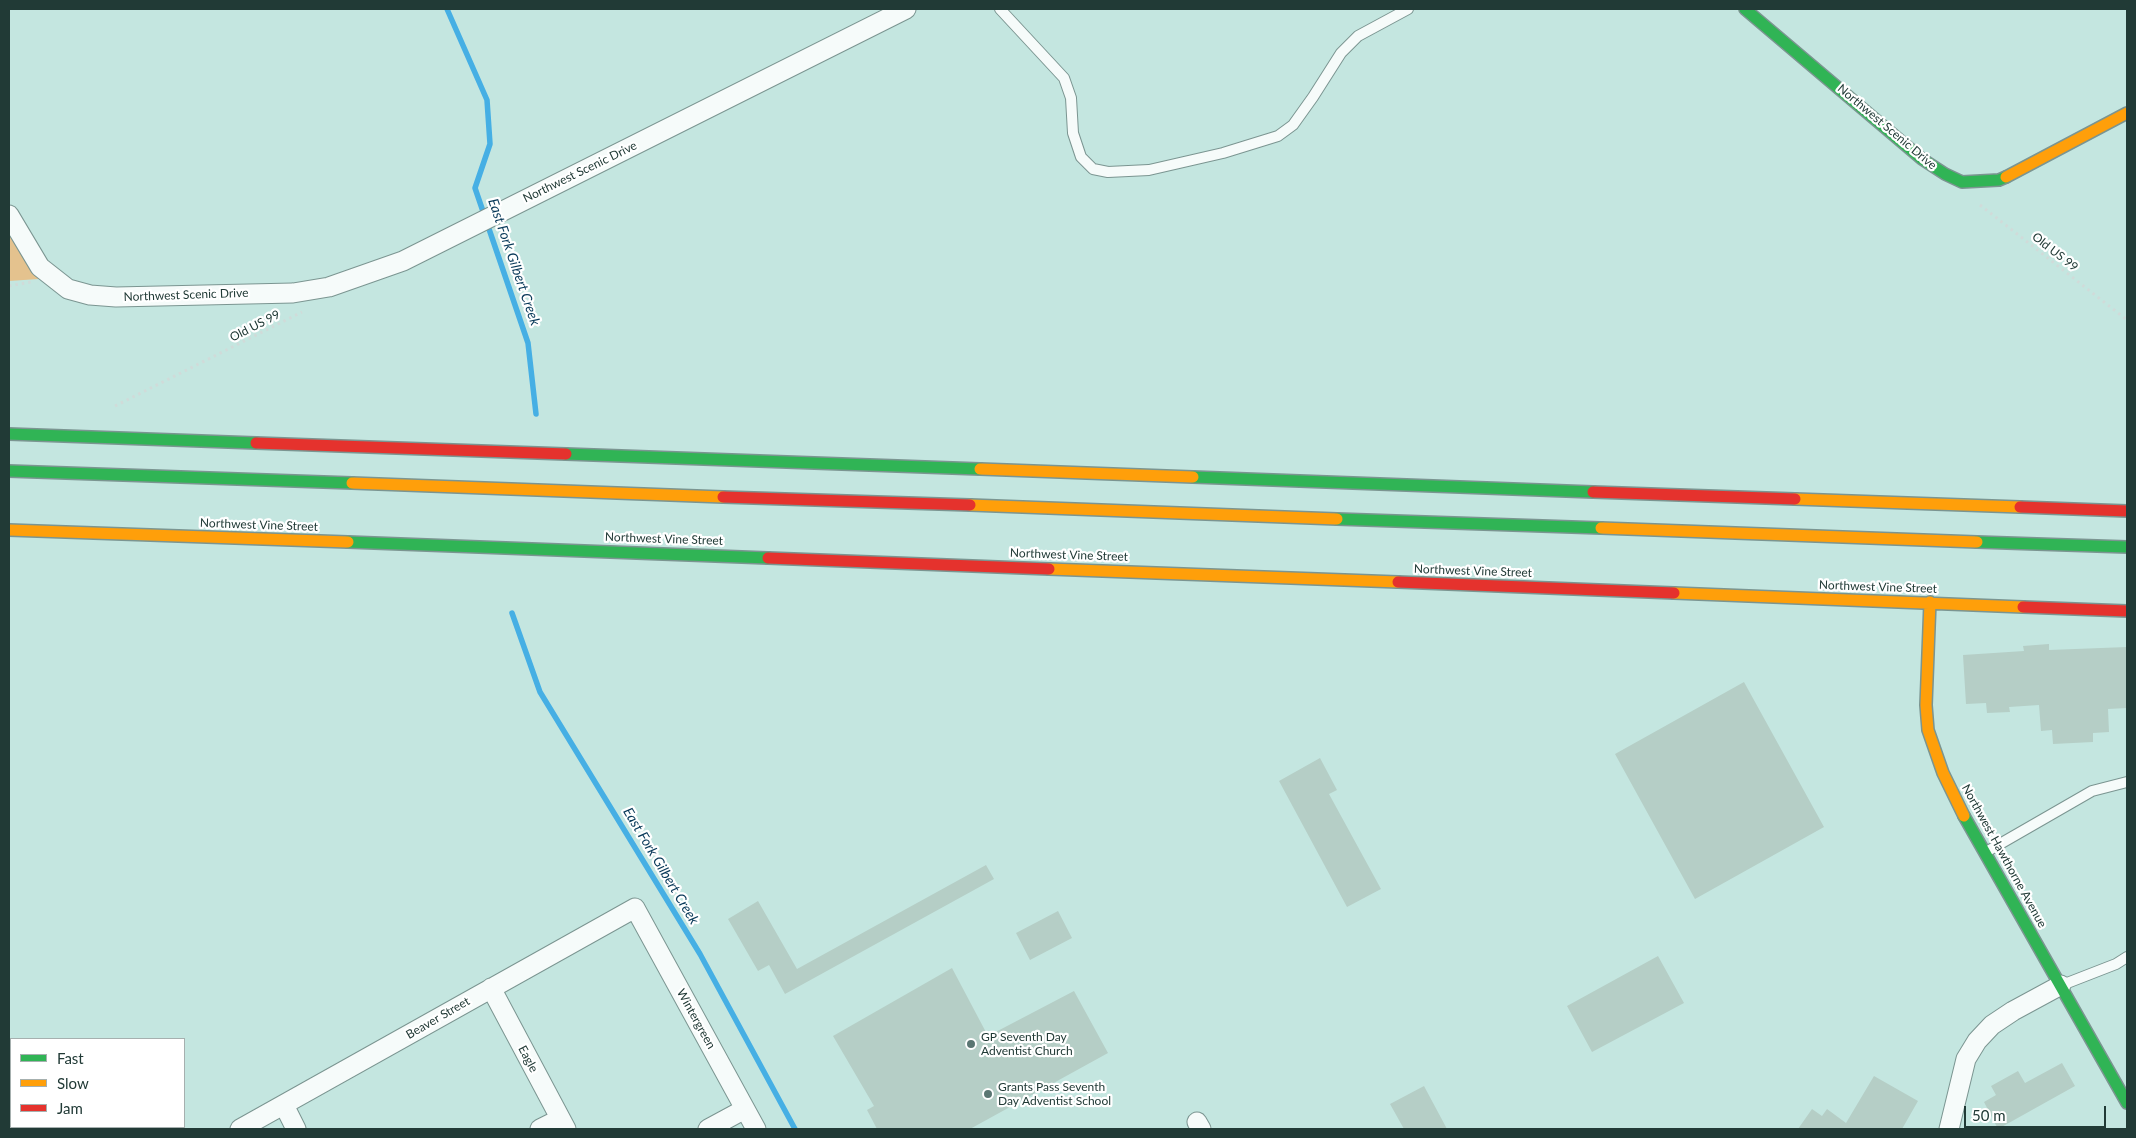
<!DOCTYPE html>
<style>
body{margin:0}
#map{position:relative;width:2136px;height:1138px;overflow:hidden;background:#c4e6e0;font-family:Lato,sans-serif}
canvas{display:block}
.frame{position:absolute;inset:0;border:10px solid #213a36;pointer-events:none}
.legend{position:absolute;left:10px;top:1038px;width:175px;height:90px;box-sizing:border-box;background:#fff;border:1px solid #a6b0af;margin:0;padding:6px 9px;list-style:none;font-size:15px;color:#213a36}
.legend li{display:flex;align-items:center;gap:10px;height:25px}
.legend b{width:25px;border:1px solid #a6b0af}
.scale{position:absolute;left:1964px;top:1106px;width:142px;height:22px;box-sizing:border-box;border:2px solid #213a36;border-top:0;padding-left:6px;font-size:15px;line-height:18px;white-space:nowrap;color:#213a36;-webkit-text-stroke:4px #fff;paint-order:stroke}
</style>
<div id="map">
<canvas width="2136" height="1138"></canvas>
<div class="frame"></div>
<ul class="legend">
<li><b style="height:6px;background:#30b455"></b>Fast</li>
<li><b style="height:6px;background:#ff9f0a"></b>Slow</li>
<li><b style="height:6px;background:#e5322d"></b>Jam</li>
</ul>
<div class="scale">50 m</div>
</div>
<script>
const context = document.querySelector('canvas').getContext('2d');
context.lineJoin = 'round';
function paint(path, color) {
  context.fillStyle = color;
  context.fill(path, 'evenodd');
}
function shape(rows) {
  const path = new Path2D();
  for (const r of rows) {
    path.moveTo(r[0], r[1]);
    for (let i = 2; i < r.length; i += 2) path.lineTo(r[i], r[i + 1]);
  }
  return path;
}
function trace(path, color, width, dash) {
  context.strokeStyle = color;
  context.lineWidth = width;
  context.lineCap = dash ? 'butt' : 'round';
  context.setLineDash(dash || []);
  context.stroke(path);
}
function drawText(font, color, halo, rows, align = 'center') {
  context.font = font + ' Lato,sans-serif';
  context.lineWidth = 4.5;
  context.setLineDash([]);
  context.textBaseline = 'middle';
  context.strokeStyle = halo;
  context.fillStyle = color;
  for (const [text, x, y, turn = 0] of rows) {
    context.save();
    context.translate(x, y);
    context.rotate((+turn || 0) * Math.PI / 180);
    context.textAlign = isNaN(turn) ? turn : align;
    if (halo) context.strokeText(text, 0, 0);
    context.fillText(text, 0, 0);
    context.restore();
  }
}
const green = shape([
 [9,205,53,278,9,281]
]);
const stream = shape([
 [447,9,487,100,490,144,475,188,528,343,536,414],
 [512,613,540,692,700,954,795,1129]
]);
const building = shape([
 [2049,644,2049,650,2127,647,2127,708,2108,709,2109,732,2093,733,2093,742,2053,744,2052,730,2041,731,2039,705,2009,707,2010,712,1987,713,1986,703,1966,704,1963,655,2024,651,2023,646],
 [1744,682,1824,827,1695,899,1615,754],
 [1320,758,1337,790,1329,794,1381,889,1347,907,1279,781],
 [986,865,994,879,785,994,769,965,758,971,728,919,758,901,797,969],
 [1058,911,1072,938,1030,960,1016,933],
 [1658,956,1684,1003,1592,1052,1567,1006],
 [952,968,988,1036,1074,991,1108,1053,970,1129,877,1129,867,1110,874,1106,833,1036],
 [2062,1063,2075,1086,1998,1129,1984,1102,1996,1095,1991,1086,2018,1071,2025,1083],
 [1874,1076,1918,1101,1902,1129,1798,1129,1812,1109,1822,1116,1827,1109,1846,1123],
 [1424,1086,1447,1129,1404,1129,1390,1104]
]);
const path = shape([
 [1980,205,2127,320],
 [9,286,31,282],
 [115,406,302,312]
]);
const lane = shape([
 [1000,9,1064,78,1071,98,1073,133,1081,157,1093,169,1108,172,1149,170,1223,153,1278,136,1293,125,1313,97,1341,53,1358,36,1408,9],
 [1986,852,2092,791,2127,782],
 [2062,985,2116,964,2127,957]
]);
const street = shape([
 [9,215,40,267,68,289,90,295,116,297,293,293,329,287,403,261,906,9],
 [491,988,566,1129],
 [9,1087,11,1091],
 [284,1105,296,1129],
 [1197,1122,1201,1129],
 [39,1127,41,1129],
 [240,1129,635,908,756,1129],
 [540,1129,560,1119],
 [708,1129,745,1109],
 [1949,1129,1966,1059,1977,1041,1992,1025,2013,1011,2061,985]
]);
const fast = shape([
 [1745,9,1922,159,1945,174,1962,182,1999,180,2006,177],
 [9,434,256,443],
 [566,454,980,469],
 [9,471,352,483],
 [1193,477,1593,492],
 [1337,519,1601,528],
 [348,542,768,558],
 [1977,542,2127,547],
 [1964,816,2127,1103]
]);
const slow = shape([
 [2006,177,2127,113],
 [980,469,1193,477],
 [352,483,723,497],
 [1795,499,2020,507],
 [970,505,1337,519],
 [1601,528,1977,542],
 [9,530,348,542],
 [1049,569,1398,582],
 [1674,593,2023,607],
 [1930,602,1926,705,1928,730,1943,773,1964,816]
]);
const jam = shape([
 [256,443,566,454],
 [1593,492,1795,499],
 [723,497,970,505],
 [2020,507,2127,511],
 [768,558,1049,569],
 [1398,582,1674,593],
 [2023,607,2127,611]
]);
const markers = [
 [971,1044,5,"#5a7672"],
 [988,1094,5,"#5a7672"]
];
const streetNames = [
 ["Northwest Scenic Drive",1887,127,40],
 ["Northwest Scenic Drive",580,172,-26],
 ["Old US 99",2055,252,38],
 ["Northwest Scenic Drive",186,295,-2],
 ["Old US 99",255,326,-27],
 ["Northwest Vine Street",259,525,2],
 ["Northwest Vine Street",664,539,2],
 ["Northwest Vine Street",1069,555,2],
 ["Northwest Vine Street",1473,571,2],
 ["Northwest Vine Street",1878,587,2],
 ["Northwest Hawthorne Avenue",2004,856,61],
 ["Beaver Street",438,1018,-30],
 ["Wintergreen",696,1019,61],
 ["Eagle",528,1059,62]
];
const poiNames = [
 ["GP Seventh Day",981,1037],
 ["Adventist Church",981,1051],
 ["Grants Pass Seventh",998,1087],
 ["Day Adventist School",998,1101]
];
const waterNames = [
 ["East Fork Gilbert Creek",514,262,71],
 ["East Fork Gilbert Creek",661,866,59]
];
paint(green, '#e4c28e');
trace(stream, '#46afe4', 5.5);
paint(building, '#b5cec6');
trace(lane, '#7b9591', 12);
trace(street, '#7b9591', 21);
trace(fast, '#7b9591', 14);
trace(slow, '#7b9591', 14);
trace(jam, '#7b9591', 14);
trace(path, '#d0dbd9', 3, [2.5, 4]);
trace(lane, '#f6fbfa', 10);
trace(street, '#f6fbfa', 19);
trace(fast, '#30b455', 11);
trace(slow, '#ff9f0a', 11);
trace(jam, '#e5322d', 11);
for (const [x, y, r, color] of markers) {
  const dot = new Path2D();
  dot.arc(x, y, r, 0, 2 * Math.PI);
  context.fillStyle = color;
  context.fill(dot);
  trace(dot, '#fff', 2);
}
drawText('12px', '#213a36', '#fff', streetNames);
drawText('12px', '#213a36', '#fff', poiNames, 'left');
drawText('italic 14px', '#073858', '#fff', waterNames);
</script>
